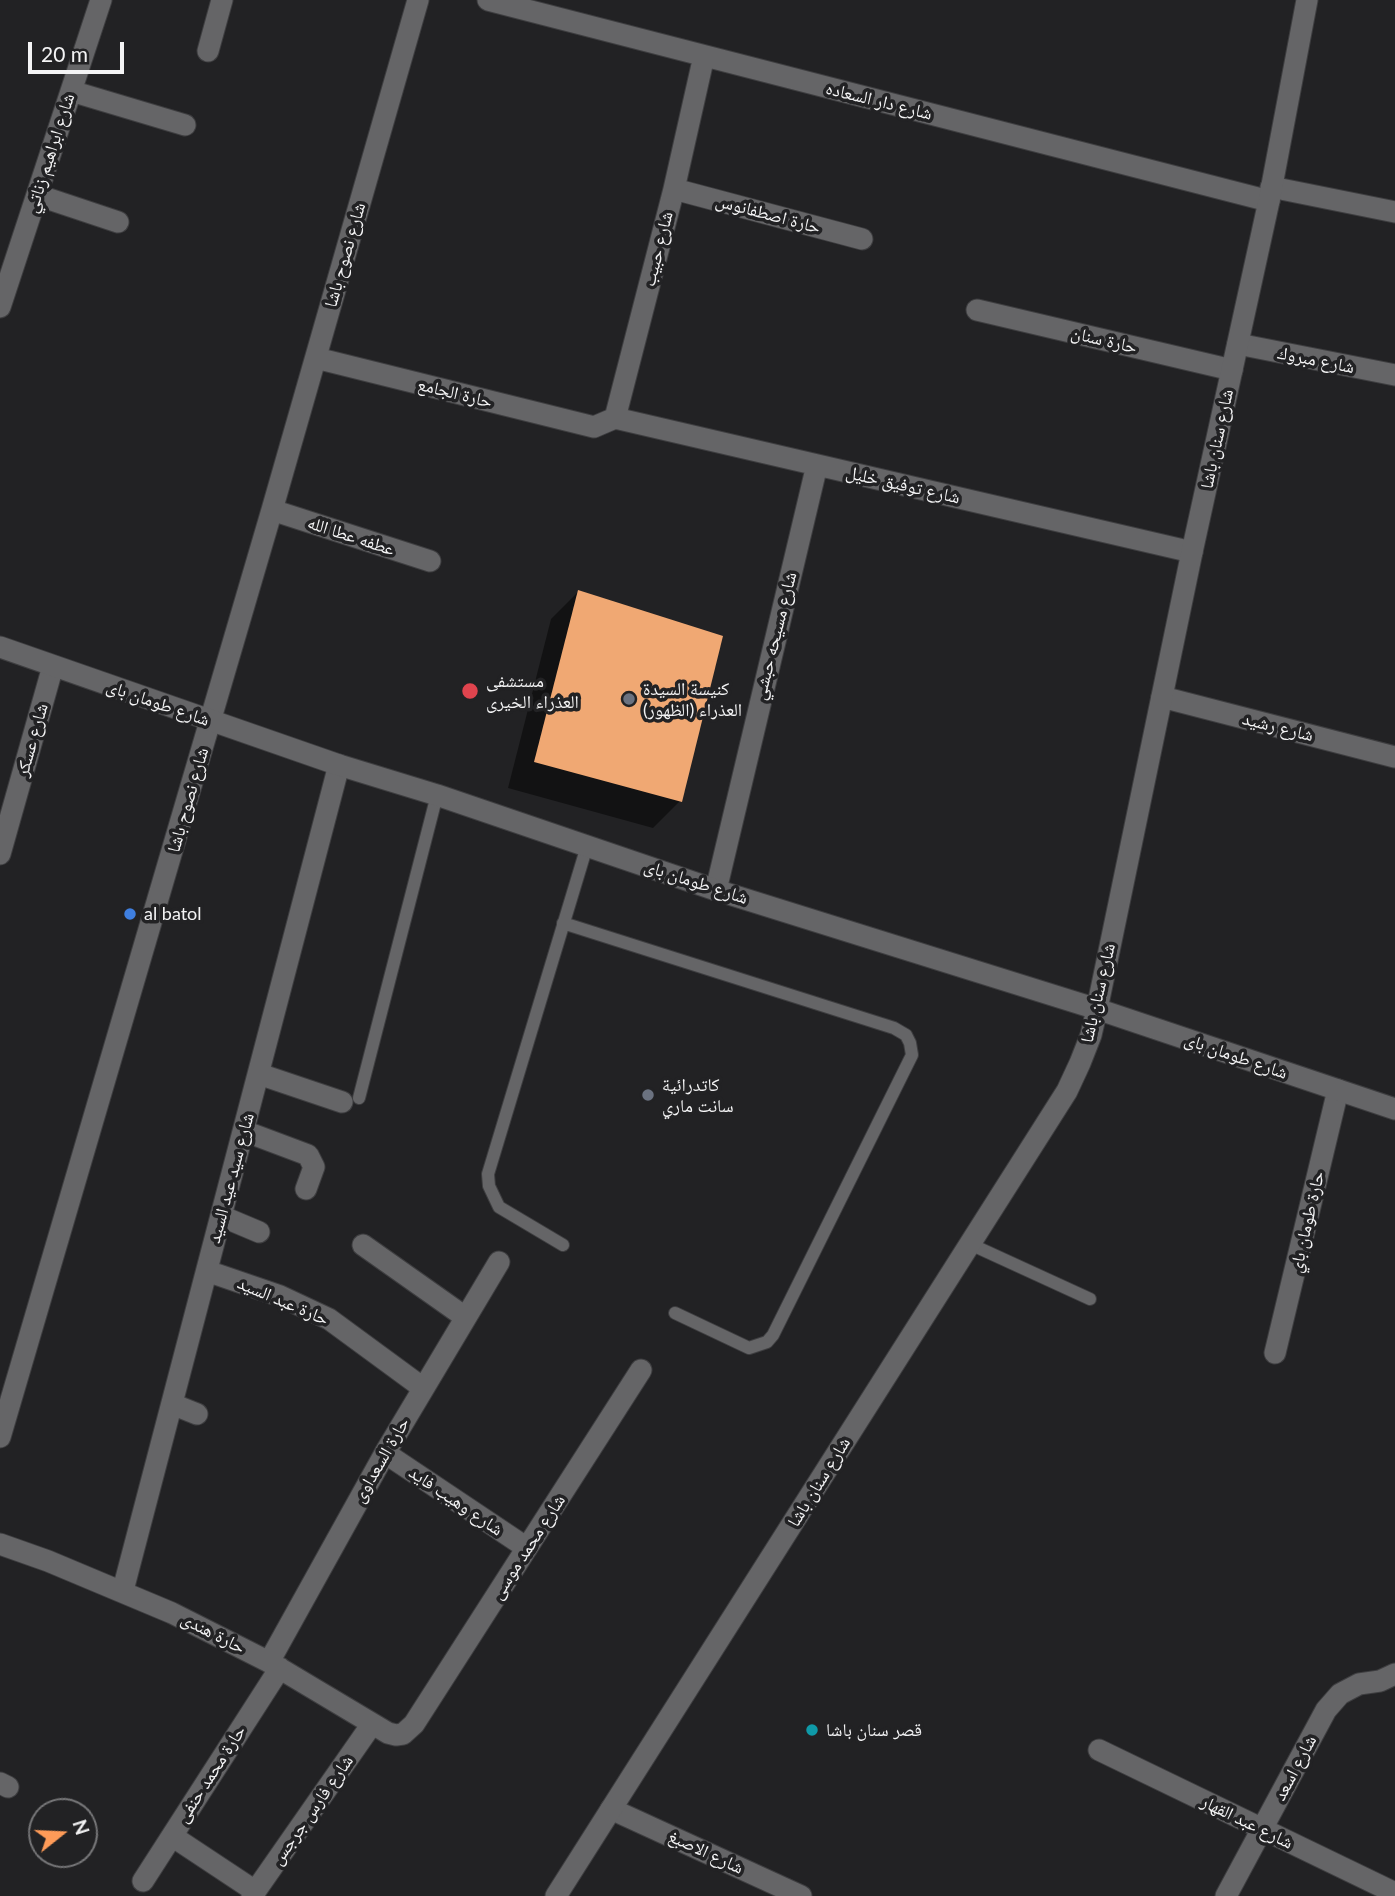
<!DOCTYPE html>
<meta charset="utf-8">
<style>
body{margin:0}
#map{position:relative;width:1395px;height:1896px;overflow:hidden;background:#222224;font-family:Lato,sans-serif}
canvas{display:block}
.north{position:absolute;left:28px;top:1798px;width:70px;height:70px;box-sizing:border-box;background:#222224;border:2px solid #767678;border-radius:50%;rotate:72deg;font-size:19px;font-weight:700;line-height:28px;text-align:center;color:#f4f4f5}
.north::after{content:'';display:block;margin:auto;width:24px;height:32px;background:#fe9b58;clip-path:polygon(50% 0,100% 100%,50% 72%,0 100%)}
.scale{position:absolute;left:28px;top:42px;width:96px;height:32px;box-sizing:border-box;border:4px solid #f4f4f5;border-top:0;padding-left:9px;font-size:21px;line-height:24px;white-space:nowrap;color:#f4f4f5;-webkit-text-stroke:5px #222224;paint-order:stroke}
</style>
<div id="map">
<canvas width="1395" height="1896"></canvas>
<div class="north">N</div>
<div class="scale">20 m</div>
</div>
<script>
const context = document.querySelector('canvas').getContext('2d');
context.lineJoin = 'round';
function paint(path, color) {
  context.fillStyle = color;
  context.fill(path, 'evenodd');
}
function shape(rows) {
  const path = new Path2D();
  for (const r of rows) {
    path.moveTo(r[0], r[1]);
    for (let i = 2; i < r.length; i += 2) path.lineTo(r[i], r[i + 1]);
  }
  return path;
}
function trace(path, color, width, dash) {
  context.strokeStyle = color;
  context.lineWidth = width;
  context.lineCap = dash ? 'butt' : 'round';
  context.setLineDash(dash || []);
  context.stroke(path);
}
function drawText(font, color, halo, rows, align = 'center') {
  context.font = font + ' Lato,"Noto Naskh Arabic",sans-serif';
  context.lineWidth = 7;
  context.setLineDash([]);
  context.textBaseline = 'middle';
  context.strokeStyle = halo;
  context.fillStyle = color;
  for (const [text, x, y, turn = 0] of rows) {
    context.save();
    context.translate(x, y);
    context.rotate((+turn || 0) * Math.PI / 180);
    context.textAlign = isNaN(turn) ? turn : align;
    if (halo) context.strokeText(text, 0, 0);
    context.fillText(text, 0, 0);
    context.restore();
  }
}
const shadow = shape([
 [578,592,680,801,653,828,508,788,551,619]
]);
const building = shape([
 [578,590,723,636,682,802,534,762]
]);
const lane = shape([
 [563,923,894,1028,906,1035,910,1043,912,1055,773,1335,767,1342,749,1348,675,1313],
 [359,1098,437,795],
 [970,1244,1090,1299],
 [563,1245,499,1207,489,1186,488,1174,587,846]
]);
const street = shape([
 [488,0,1269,201],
 [208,51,222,0],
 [71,91,185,125],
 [1271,187,1395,212],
 [674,189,862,239],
 [37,195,118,222],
 [0,307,101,0],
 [977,310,1232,370],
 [1238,344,1395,375],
 [316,358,594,427,615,418,674,189,704,56],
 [615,418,1192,552],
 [272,510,430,561],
 [1162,697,1395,757],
 [0,854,53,666],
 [716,890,817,465],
 [259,1074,342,1102],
 [244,1131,308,1155,314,1167,306,1189],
 [221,1216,259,1232],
 [363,1245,465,1317],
 [207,1271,280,1296,329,1319,423,1388],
 [1275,1353,1338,1090],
 [172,1404,197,1414],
 [0,1437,272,510,418,0],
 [385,1453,527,1548],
 [0,1544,48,1561,172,1613,269,1662,388,1733,396,1735,403,1734,414,1724,641,1370],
 [123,1590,339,765],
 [269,1662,385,1453,499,1262],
 [1099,1750,1395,1893],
 [0,1783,8,1787],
 [611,1809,801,1896],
 [172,1836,255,1891],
 [143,1881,280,1668],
 [252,1896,372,1724],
 [1226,1896,1326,1710,1340,1694,1359,1684,1380,1681,1395,1674]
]);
const secondary = shape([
 [0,647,339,765,437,795,716,890,1097,1009,1395,1109],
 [556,1896,1067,1091,1080,1063,1091,1035,1097,1009,1192,552,1269,201,1307,0]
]);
const markers = [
 [470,691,9,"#e0444e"],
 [629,699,7,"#6b7280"],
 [130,914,7,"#3f7fe0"],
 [648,1095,7,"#6b7280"],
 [812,1730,7,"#0f9aa8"]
];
const streetNames = [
 ["شارع دار السعاده",879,101,14],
 ["شارع ابراهيم زناتي",50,153,-72],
 ["حارة اصطفانوس",768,214,15],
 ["شارع حبيب",658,249,-76],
 ["شارع نصوح باشا",345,255,-74],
 ["حارة سنان",1104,340,13],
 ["شارع مبروك",1316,360,11],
 ["حارة الجامع",455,393,14],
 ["شارع سنان باشا",1217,439,-78],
 ["شارع توفيق خليل",903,485,13],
 ["عطفه عطا الله",351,536,18],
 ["شارع مسيحه حبشي",775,636,-76],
 ["شارع طومان باى",158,703,19],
 ["شارع رشيد",1278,727,14],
 ["شارع عسكر",32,740,-74],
 ["شارع نصوح باشا",188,800,-74],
 ["شارع طومان باى",696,882,18],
 ["شارع سنان باشا",1098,993,-77],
 ["شارع طومان باى",1236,1056,19],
 ["شارع سيد عيد السيد",231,1178,-75],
 ["حارة طومان باي",1307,1222,-77],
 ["حارة عبد السيد",283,1301,23],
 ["حارة السعداوى",381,1460,-60],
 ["شارع سنان باشا",819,1482,-58],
 ["شارع وهيب فايد",456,1501,34],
 ["شارع محمد موسى",528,1547,-57],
 ["حارة هندى",213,1633,27],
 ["شارع اسعد",1295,1768,-62],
 ["حارة محمد حنفى",211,1774,-57],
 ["شارع فارس جرجس",312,1810,-55],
 ["شارع عبد القهار",1247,1822,26],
 ["شارع الاصبغ",706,1852,25]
];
const poiNames = [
 ["مستشفى",486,681],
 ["العذراء الخيرى",486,702],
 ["كنيسة السيدة",643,689],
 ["العذراء (الظهور)",643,710],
 ["al batol",144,914],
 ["كاتدرائية",662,1085],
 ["سانت ماري",662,1106],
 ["قصر سنان باشا",826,1730]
];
paint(shadow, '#0007');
paint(building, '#f0a873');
trace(lane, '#3e3e40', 14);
trace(street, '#3e3e40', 23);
trace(secondary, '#3e3e40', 23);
trace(lane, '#656567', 12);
trace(street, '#656567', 21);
trace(secondary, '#656567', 21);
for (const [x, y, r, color] of markers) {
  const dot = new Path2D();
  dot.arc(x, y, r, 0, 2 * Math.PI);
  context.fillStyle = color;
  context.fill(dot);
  trace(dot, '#222224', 2.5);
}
drawText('18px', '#f4f4f5', '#222224', streetNames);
drawText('18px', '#f4f4f5', '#222224', poiNames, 'left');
</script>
